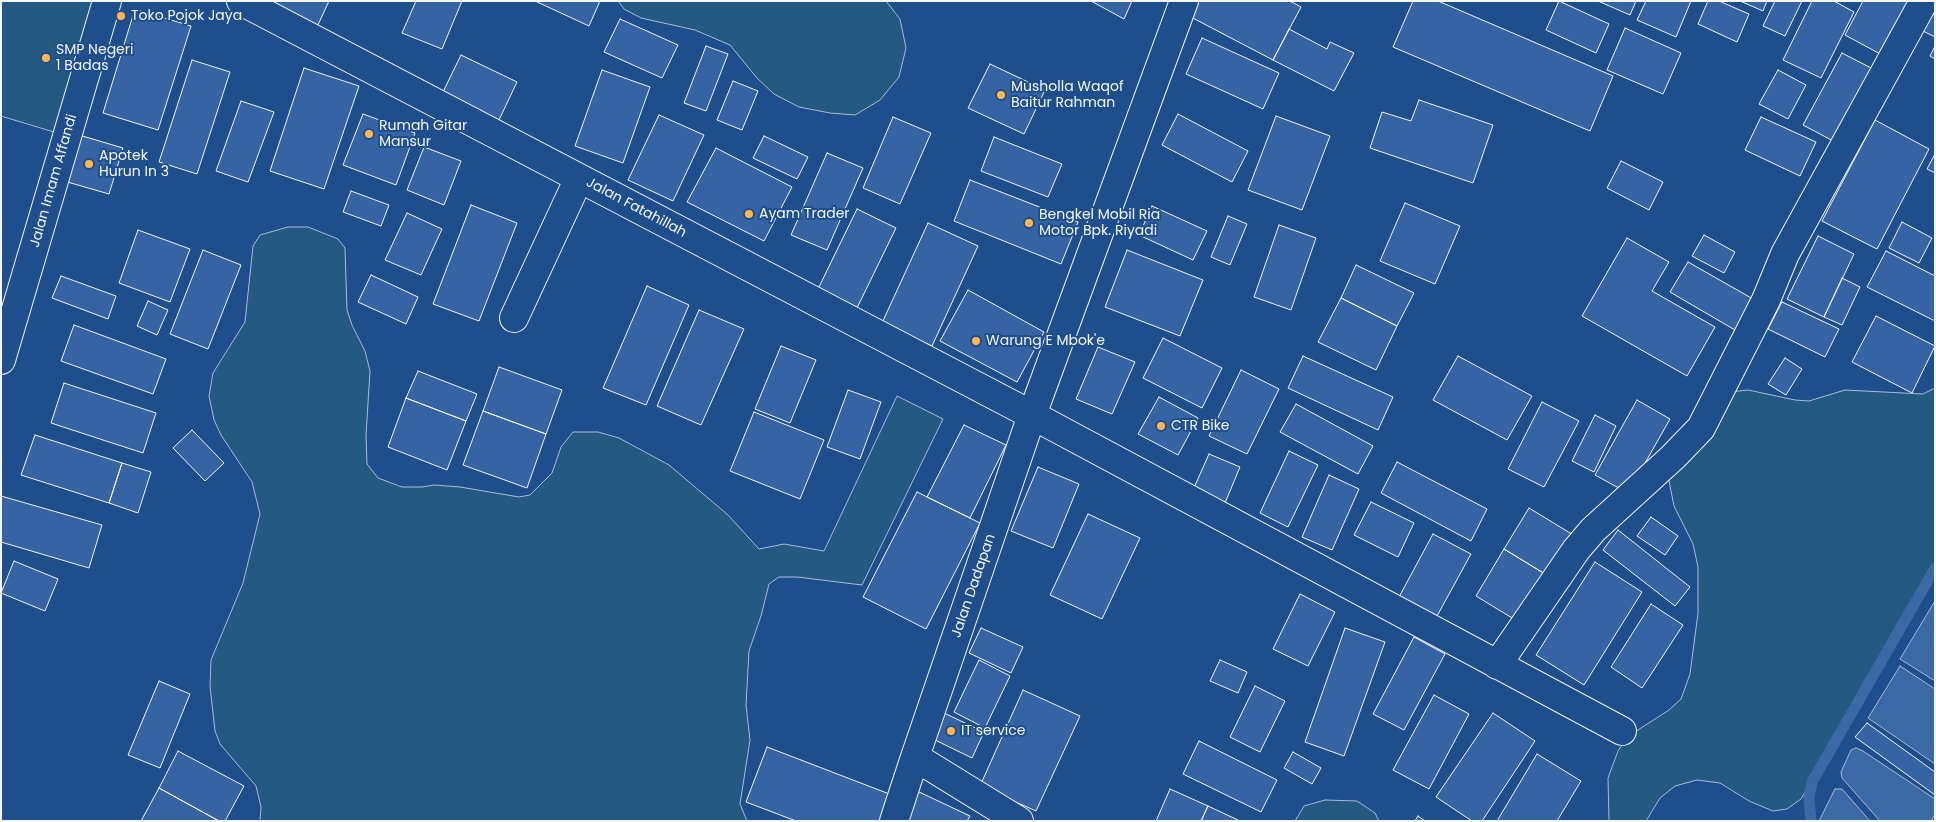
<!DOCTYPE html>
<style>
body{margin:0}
#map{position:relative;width:1936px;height:822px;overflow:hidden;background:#1f4e8c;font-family:Poppins,sans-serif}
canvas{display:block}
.frame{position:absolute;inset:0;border:2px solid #f2f6ff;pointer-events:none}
</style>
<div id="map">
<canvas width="1936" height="822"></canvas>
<div class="frame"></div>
</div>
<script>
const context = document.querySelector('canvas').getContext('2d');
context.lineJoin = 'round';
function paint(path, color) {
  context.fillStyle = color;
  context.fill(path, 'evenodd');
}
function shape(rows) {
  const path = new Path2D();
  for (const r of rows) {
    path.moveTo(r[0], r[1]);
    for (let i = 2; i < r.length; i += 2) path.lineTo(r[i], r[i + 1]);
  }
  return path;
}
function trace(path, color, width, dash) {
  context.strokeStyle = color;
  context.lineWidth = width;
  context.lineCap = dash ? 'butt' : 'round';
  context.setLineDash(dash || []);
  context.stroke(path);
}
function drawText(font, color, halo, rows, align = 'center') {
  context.font = font + ' Poppins,sans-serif';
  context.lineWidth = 4;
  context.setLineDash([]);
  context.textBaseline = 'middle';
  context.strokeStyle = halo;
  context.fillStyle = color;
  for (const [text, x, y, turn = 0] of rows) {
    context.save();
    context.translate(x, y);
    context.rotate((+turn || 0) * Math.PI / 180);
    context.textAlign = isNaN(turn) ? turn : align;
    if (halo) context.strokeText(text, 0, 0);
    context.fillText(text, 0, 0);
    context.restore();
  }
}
const green = shape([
 [1,1,107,1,67,136,1,116,1,1],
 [618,1,886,1,900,19,906,48,899,77,880,100,855,115,830,113,799,107,774,94,757,78,730,45,695,30,641,18,624,9,618,1],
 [288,227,308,227,338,239,345,248,347,310,352,325,365,351,370,371,366,435,367,464,378,478,402,487,422,487,434,485,460,487,519,497,530,495,552,473,561,447,573,432,598,432,619,438,669,465,728,515,759,549,784,544,824,551,897,396,943,419,862,585,797,577,779,577,769,584,761,616,749,651,746,705,750,740,740,804,747,821,260,821,261,807,256,786,220,744,215,731,210,686,211,660,243,583,260,514,252,482,221,435,214,420,209,396,213,373,245,322,253,246,260,235,288,227],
 [1935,388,1935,568,1801,799,1787,809,1773,811,1749,801,1720,783,1697,780,1675,786,1660,798,1646,821,1609,821,1608,778,1618,751,1627,737,1669,710,1681,699,1690,674,1698,613,1698,567,1693,544,1674,506,1669,481,1673,457,1730,392,1748,390,1795,400,1809,401,1845,390,1923,394,1935,388],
 [1325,800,1357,801,1375,813,1379,821,1295,821,1304,806,1325,800]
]);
const water = shape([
 [1935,601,1935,681,1900,659,1935,601],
 [1900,666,1935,689,1935,764,1868,718,1900,666],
 [1856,748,1863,751,1935,799,1935,815,1931,821,1880,821,1842,778,1841,772,1851,750,1856,748],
 [1835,789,1842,789,1870,821,1819,821,1835,789]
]);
const stream = shape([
 [1811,821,1809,797,1812,782,1935,568]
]);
const building = shape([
 [275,1,329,1,317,27,272,7,275,1],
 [416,1,462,1,442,49,402,33,416,1],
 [535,1,600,1,589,26,535,1],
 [1091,1,1132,1,1124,19,1091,1],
 [1197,1,1290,1,1301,7,1273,60,1189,16,1197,1],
 [1413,1,1438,1,1613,76,1590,131,1393,47,1413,1],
 [1559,1,1609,24,1596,53,1546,30,1559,1],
 [1598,1,1636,1,1630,15,1598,1],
 [1646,1,1691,1,1676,37,1637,20,1646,1],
 [1708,1,1719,1,1749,14,1737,42,1698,24,1708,1],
 [1740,1,1767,1,1763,11,1740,1],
 [1775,1,1802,1,1785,36,1763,26,1775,1],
 [1812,1,1834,1,1854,12,1821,78,1783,60,1812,1],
 [1863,1,1913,1,1884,56,1845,35,1863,1],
 [1935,4,1935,37,1921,30,1935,4],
 [135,9,191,26,158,130,103,113,135,9],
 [620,19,678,45,662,78,604,52,620,19],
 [1625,28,1681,53,1663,94,1607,70,1625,28],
 [1289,29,1327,49,1330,42,1354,53,1334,91,1273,60,1289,29],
 [1202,38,1279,73,1263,109,1186,74,1202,38],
 [706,46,728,54,706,111,684,103,706,46],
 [1935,46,1935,59,1930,56,1935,46],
 [1842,53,1875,70,1837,143,1803,125,1842,53],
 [461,55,517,82,498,122,442,94,461,55],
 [192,60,230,72,197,174,159,162,192,60],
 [990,64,1045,90,1024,134,968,108,990,64],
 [304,68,359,86,324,189,270,171,304,68],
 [602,70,650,87,623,163,575,146,602,70],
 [1778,70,1806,85,1788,119,1759,104,1778,70],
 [733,81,758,91,742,130,717,120,733,81],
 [1419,100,1493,125,1473,183,1370,148,1382,112,1411,121,1419,100],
 [241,101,274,112,248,182,216,171,241,101],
 [363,114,415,133,396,185,343,165,363,114],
 [1178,114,1248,151,1232,182,1162,145,1178,114],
 [659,115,704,135,673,201,628,180,659,115],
 [1276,116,1330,136,1302,210,1248,190,1276,116],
 [893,117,931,133,900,204,863,188,893,117],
 [1761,117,1816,142,1800,176,1745,150,1761,117],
 [1875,120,1929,149,1877,249,1822,221,1875,120],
 [79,135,123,148,109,194,64,181,79,135],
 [764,136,808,157,797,179,753,158,764,136],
 [994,137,1062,164,1048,197,981,171,994,137],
 [424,147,461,161,444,205,407,190,424,147],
 [716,148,792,187,764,241,687,202,716,148],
 [827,153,863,168,827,250,791,235,827,153],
 [1935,154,1935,173,1927,169,1935,154],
 [1621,161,1663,182,1649,210,1607,188,1621,161],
 [970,180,1078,222,1061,264,954,221,970,180],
 [351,191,389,205,381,226,343,212,351,191],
 [1405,203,1460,226,1435,284,1380,261,1405,203],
 [471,205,517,223,479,321,433,304,471,205],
 [1152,206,1207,231,1193,260,1139,235,1152,206],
 [857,209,896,228,856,310,817,291,857,209],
 [407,213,442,229,421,275,385,260,407,213],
 [1228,216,1247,224,1230,265,1211,257,1228,216],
 [1902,222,1932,238,1919,263,1889,248,1902,222],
 [928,223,978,246,932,346,882,323,928,223],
 [1279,225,1316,238,1291,310,1254,297,1279,225],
 [138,230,190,249,170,302,119,283,138,230],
 [1704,235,1735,252,1724,273,1692,256,1704,235],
 [1818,236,1854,254,1824,317,1787,299,1818,236],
 [1627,238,1669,262,1652,291,1715,327,1687,376,1582,316,1627,238],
 [203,250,241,265,208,349,170,334,203,250],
 [1127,250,1203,280,1180,336,1105,307,1127,250],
 [1886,251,1935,276,1935,321,1867,287,1886,251],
 [1688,262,1753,299,1735,330,1670,292,1688,262],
 [1356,265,1414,293,1397,326,1341,298,1356,265],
 [371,275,418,297,406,324,358,302,371,275],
 [61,276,116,296,108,319,52,298,61,276],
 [1842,278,1860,287,1842,325,1824,317,1842,278],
 [647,286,689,305,646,405,603,388,647,286],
 [968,290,1044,332,1017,382,940,341,968,290],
 [1341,298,1397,326,1376,370,1318,342,1341,298],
 [148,301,168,310,157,335,137,326,148,301],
 [1782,302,1839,329,1825,357,1768,329,1782,302],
 [699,310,744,329,701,425,657,406,699,310],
 [1876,316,1935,346,1912,393,1852,362,1876,316],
 [74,325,166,359,153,394,61,361,74,325],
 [1163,338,1222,368,1202,408,1143,378,1163,338],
 [781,346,816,360,790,423,755,409,781,346],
 [1098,347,1135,362,1112,414,1076,399,1098,347],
 [1303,356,1393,397,1378,430,1288,388,1303,356],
 [1458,356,1532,396,1507,440,1433,400,1458,356],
 [1785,358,1802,369,1786,395,1768,384,1785,358],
 [499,367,562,390,546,434,483,411,499,367],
 [1241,370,1279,389,1247,454,1209,436,1241,370],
 [418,371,477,394,466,421,406,398,418,371],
 [64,383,156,413,143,453,51,423,64,383],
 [848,390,881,402,860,459,827,447,848,390],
 [1159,397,1198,418,1178,455,1138,434,1159,397],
 [406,398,466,421,447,470,388,447,406,398],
 [1637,400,1670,419,1628,493,1595,475,1637,400],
 [1542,402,1579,421,1544,487,1508,469,1542,402],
 [1296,404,1373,446,1358,474,1280,432,1296,404],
 [483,411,546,434,527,488,463,465,483,411],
 [754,412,824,440,800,499,730,471,754,412],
 [1595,415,1616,426,1594,472,1572,461,1595,415],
 [964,425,1006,445,970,518,927,497,964,425],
 [192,430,224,463,205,481,173,448,192,430],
 [35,435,122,463,109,503,21,475,35,435],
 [1289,451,1318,465,1288,527,1260,513,1289,451],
 [1209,454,1240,467,1225,503,1193,490,1209,454],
 [1397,462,1487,509,1471,541,1381,493,1397,462],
 [122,463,151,472,138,513,109,503,122,463],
 [1038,467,1079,484,1053,548,1011,531,1038,467],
 [1329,475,1359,489,1332,550,1302,537,1329,475],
 [917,492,980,523,926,629,863,597,917,492],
 [1,496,102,525,89,568,1,542,1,496],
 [1371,502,1414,523,1398,557,1354,535,1371,502],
 [1529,508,1575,536,1550,577,1504,549,1529,508],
 [1088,514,1140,538,1102,619,1050,595,1088,514],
 [1651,517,1678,536,1665,555,1637,536,1651,517],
 [1618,530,1690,587,1675,606,1603,550,1618,530],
 [1433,534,1471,554,1437,616,1399,597,1433,534],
 [1504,549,1550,577,1522,624,1476,596,1504,549],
 [14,561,58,579,45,611,1,593,14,561],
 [1595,562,1642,592,1584,685,1536,655,1595,562],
 [1300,594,1335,612,1308,666,1273,649,1300,594],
 [1651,604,1683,625,1642,688,1611,667,1651,604],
 [981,628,1023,647,1011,673,969,653,981,628],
 [1345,628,1385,642,1344,756,1305,742,1345,628],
 [1414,637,1445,654,1404,730,1373,714,1414,637],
 [979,660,1010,676,985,728,954,712,979,660],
 [1220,660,1247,672,1238,693,1210,681,1220,660],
 [159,681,190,694,160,768,128,755,159,681],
 [1255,686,1285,701,1260,752,1230,737,1255,686],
 [1023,690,1080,716,1036,811,980,786,1023,690],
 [1434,695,1469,714,1429,789,1393,770,1434,695],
 [942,712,984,732,972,758,929,737,942,712],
 [1493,713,1535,741,1482,821,1472,821,1436,797,1493,713],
 [1867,723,1935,772,1935,795,1855,737,1867,723],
 [1199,741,1277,780,1261,812,1183,774,1199,741],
 [767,747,892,795,882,821,796,821,746,802,767,747],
 [178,751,244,786,225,821,219,821,159,788,178,751],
 [1293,752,1321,768,1312,784,1284,768,1293,752],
 [1537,754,1581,781,1557,821,1497,821,1537,754],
 [159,788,219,821,141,821,159,788],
 [1170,789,1208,806,1201,821,1156,821,1170,789],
 [917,791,970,816,967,821,902,821,917,791],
 [1208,806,1240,821,1201,821,1208,806],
 [1418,816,1425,821,1415,821,1418,816]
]);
const minor = shape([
 [241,1,1032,415,1622,731],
 [514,318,579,178],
 [1497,665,1576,550,1593,530,1673,457,1701,428,1766,300,1785,254,1924,1],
 [894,821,915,757],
 [1019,821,915,757,1032,415,1184,1]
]);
const tertiary = shape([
 [1,360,107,1]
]);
const markers = [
 [121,16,5,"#ffb74d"],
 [46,58,5,"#ffb74d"],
 [1001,95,5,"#ffb74d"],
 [369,134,5,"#ffb74d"],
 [89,164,5,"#ffb74d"],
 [749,214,5,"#ffb74d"],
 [1029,223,5,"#ffb74d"],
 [976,341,5,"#ffb74d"],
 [1161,426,5,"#ffb74d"],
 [951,731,5,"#ffb74d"]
];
const poiNames = [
 ["Toko Pojok Jaya",131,16],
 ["SMP Negeri",56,50],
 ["1 Badas",56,66],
 ["Musholla Waqof",1011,87],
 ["Baitur Rahman",1011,103],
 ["Rumah Gitar",379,126],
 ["Mansur",379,142],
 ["Apotek",99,156],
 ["Hurun In 3",99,172],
 ["Ayam Trader",759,214],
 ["Bengkel Mobil Ria",1039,215],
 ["Motor Bpk. Riyadi",1039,231],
 ["Warung E Mbok'e",986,341],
 ["CTR Bike",1171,426],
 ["IT service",961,731]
];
const streetNames = [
 ["Jalan Imam Affandi",54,181,-74],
 ["Jalan Fatahillah",636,208,28],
 ["Jalan Dadapan",974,586,-71]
];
paint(green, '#245a82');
trace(green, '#a8bbd7', 1);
paint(water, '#3b69a3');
trace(water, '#a8bbd7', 1);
trace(stream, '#3b69a3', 11);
paint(building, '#3563a3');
trace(building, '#f2f6ff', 1);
trace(minor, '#f2f6ff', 30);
trace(tertiary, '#f2f6ff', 30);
trace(minor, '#1f4e8c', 28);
trace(tertiary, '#1f4e8c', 28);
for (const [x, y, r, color] of markers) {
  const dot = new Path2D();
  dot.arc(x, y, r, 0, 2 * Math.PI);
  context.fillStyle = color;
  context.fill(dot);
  trace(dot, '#1f4e8c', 2);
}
drawText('14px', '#f2f6ff', '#1f4e8c', poiNames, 'left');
drawText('14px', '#f2f6ff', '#1f4e8c', streetNames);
</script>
